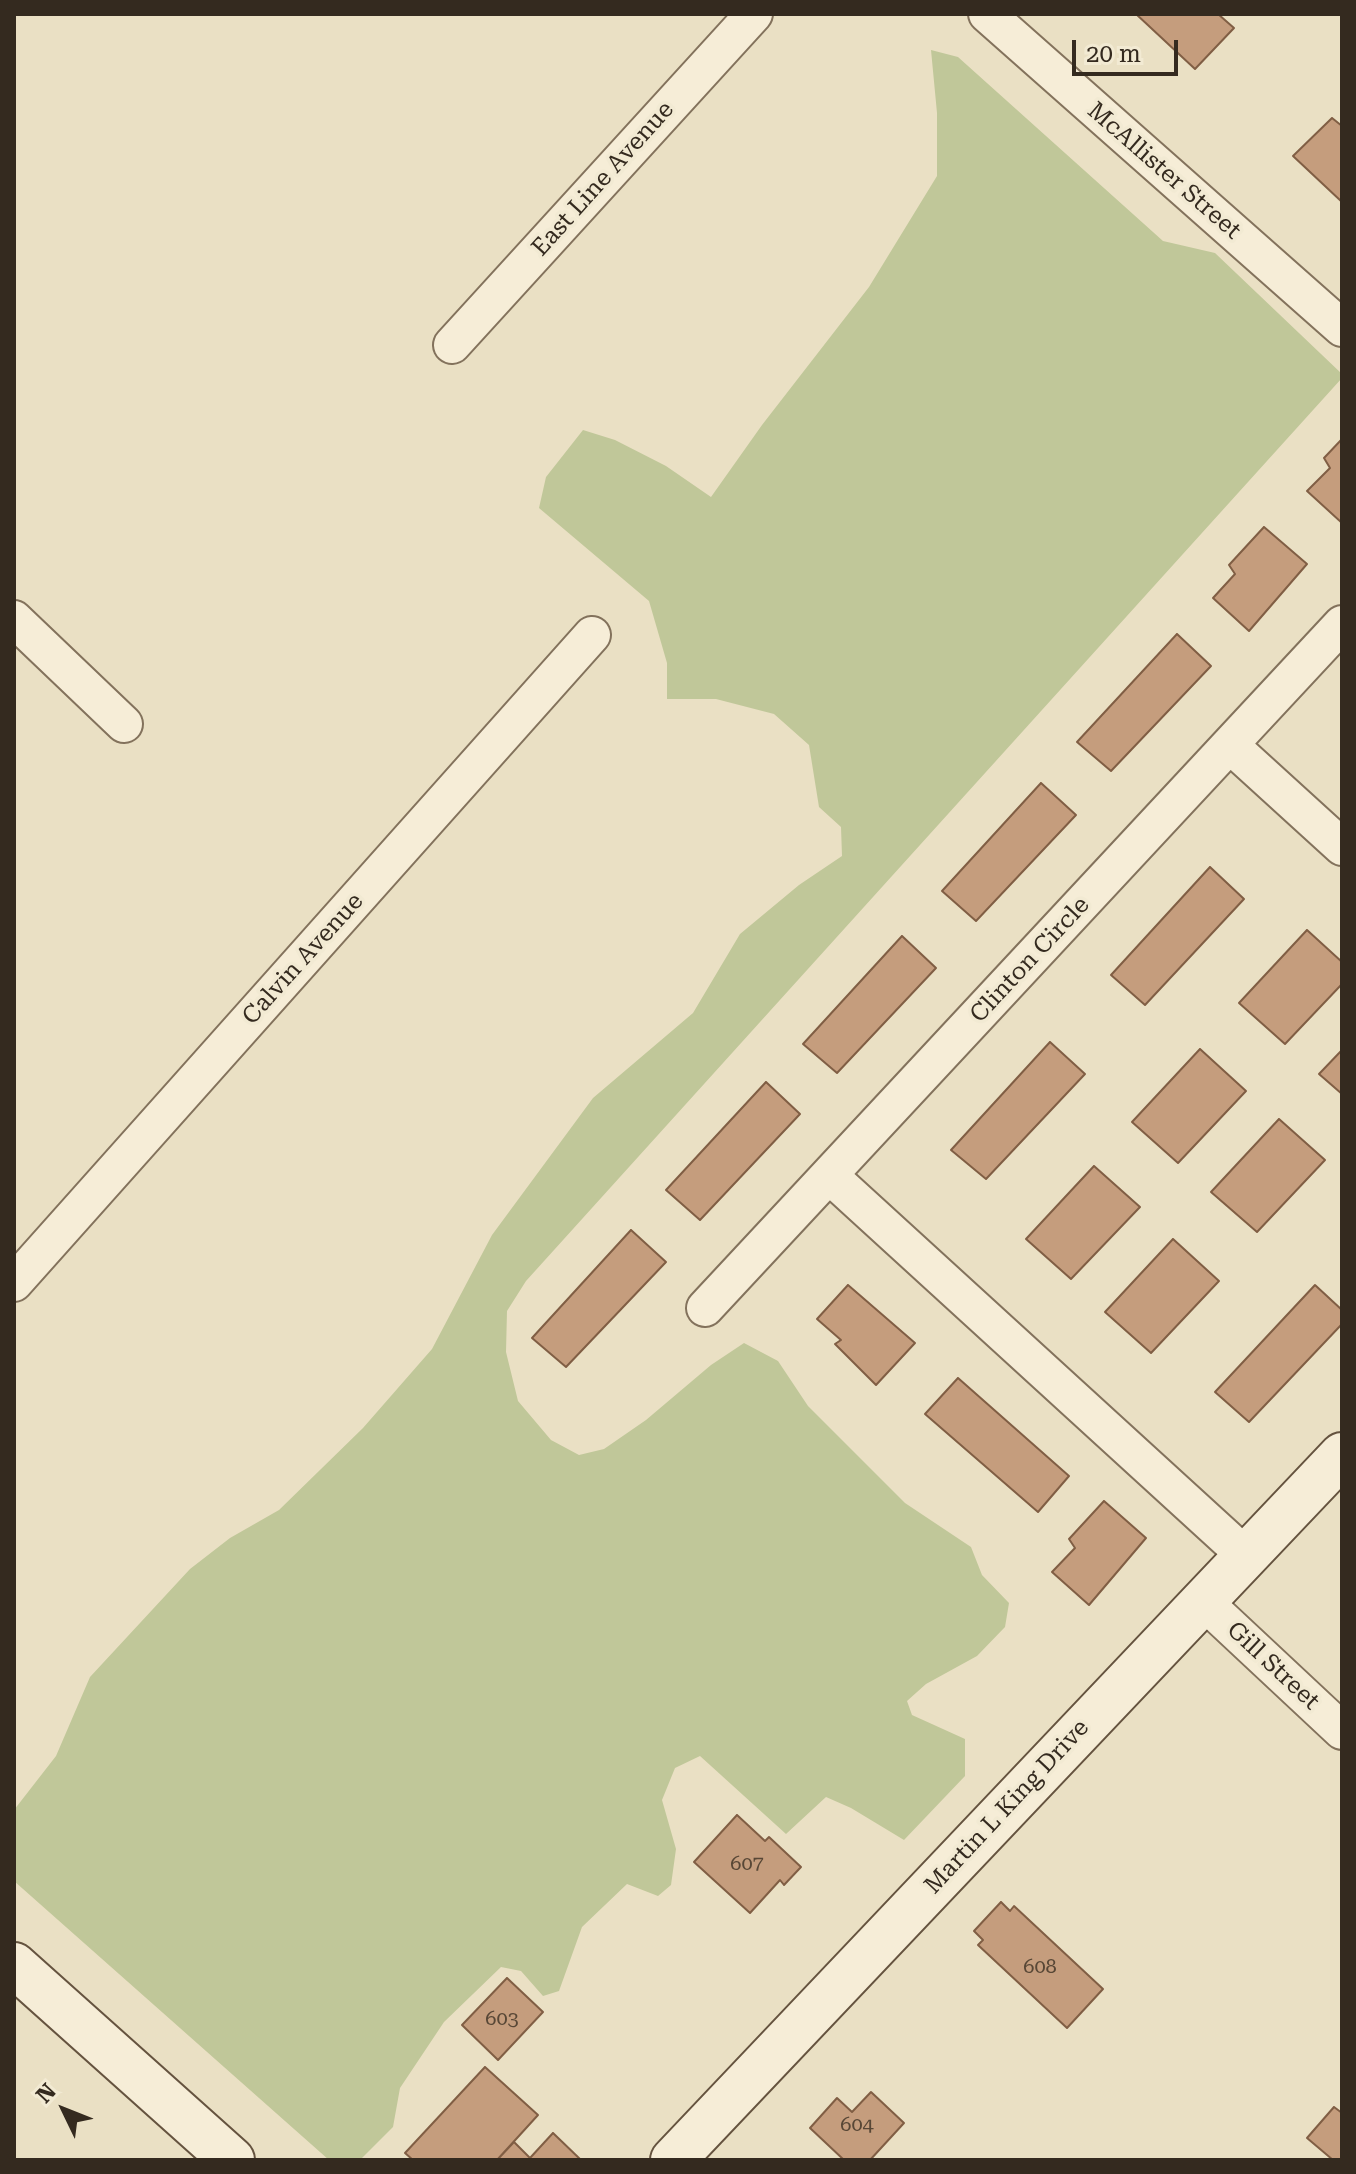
<!DOCTYPE html>
<style>
body{margin:0}
#map{position:relative;width:1356px;height:2174px;overflow:hidden;background:#eae0c4;font-family:"Roboto Serif",serif}
canvas{display:block}
.frame{position:absolute;inset:0;border:16px solid #342a1f;pointer-events:none}
.north{position:absolute;left:24px;top:2070px;width:80px;height:80px;-webkit-text-stroke:6px #f2ead3;paint-order:stroke;rotate:313deg;font-size:22px;font-weight:700;line-height:32px;text-align:center;color:#342a1f}
.north::after{content:'';display:block;margin:auto;width:28px;height:36px;background:#342a1f;clip-path:polygon(50% 0,100% 100%,50% 72%,0 100%)}
.scale{position:absolute;left:1072px;top:40px;width:106px;height:36px;box-sizing:border-box;border:4px solid #342a1f;border-top:0;padding-left:10px;font-size:24px;line-height:28px;white-space:nowrap;color:#342a1f;-webkit-text-stroke:6px #f2ead3;paint-order:stroke}
</style>
<div id="map">
<canvas width="1356" height="2174"></canvas>
<div class="frame"></div>
<div class="north">N</div>
<div class="scale">20 m</div>
</div>
<script>
const context = document.querySelector('canvas').getContext('2d');
context.lineJoin = 'round';
function paint(path, color) {
  context.fillStyle = color;
  context.fill(path, 'evenodd');
}
function shape(rows) {
  const path = new Path2D();
  for (const r of rows) {
    path.moveTo(r[0], r[1]);
    for (let i = 2; i < r.length; i += 2) path.lineTo(r[i], r[i + 1]);
  }
  return path;
}
function trace(path, color, width, dash) {
  context.strokeStyle = color;
  context.lineWidth = width;
  context.lineCap = dash ? 'butt' : 'round';
  context.setLineDash(dash || []);
  context.stroke(path);
}
function drawText(font, color, halo, rows, align = 'center') {
  context.font = font + ' "Roboto Serif",serif';
  context.lineWidth = 7;
  context.setLineDash([]);
  context.textBaseline = 'middle';
  context.strokeStyle = halo;
  context.fillStyle = color;
  for (const [text, x, y, turn = 0] of rows) {
    context.save();
    context.translate(x, y);
    context.rotate((+turn || 0) * Math.PI / 180);
    context.textAlign = isNaN(turn) ? turn : align;
    if (halo) context.strokeText(text, 0, 0);
    context.fillText(text, 0, 0);
    context.restore();
  }
}
const green = shape([
 [931,50,958,57,1163,241,1215,253,1342,374,1342,378,526,1281,507,1311,506,1352,518,1401,551,1440,579,1455,604,1449,646,1420,711,1365,744,1343,778,1361,808,1406,905,1503,971,1547,982,1575,1009,1603,1005,1627,977,1656,926,1684,907,1701,912,1715,965,1739,965,1776,904,1840,851,1808,826,1797,786,1834,700,1756,675,1768,662,1800,676,1849,671,1885,658,1896,627,1884,582,1927,559,1991,543,1996,521,1971,501,1967,444,2022,400,2088,393,2127,360,2160,329,2160,14,1881,14,1810,56,1756,90,1677,190,1569,230,1538,279,1510,363,1428,432,1349,492,1235,593,1098,693,1013,740,934,799,885,842,856,841,827,819,807,809,745,774,714,716,699,667,699,667,663,649,601,539,508,546,477,583,430,615,440,666,466,711,497,762,425,869,287,937,176,937,113]
]);
const building = shape([
 [1136,14,1218,14,1234,28,1195,69,1136,14],
 [1332,118,1342,126,1342,202,1293,156,1332,118],
 [1342,439,1342,523,1307,491,1330,468,1324,458,1342,439],
 [1264,527,1307,564,1249,631,1213,598,1235,574,1229,565,1264,527],
 [1177,634,1211,666,1111,771,1077,742,1177,634],
 [1041,783,1076,815,976,921,942,891,1041,783],
 [1210,867,1244,899,1145,1005,1111,975,1210,867],
 [1307,930,1342,962,1342,984,1285,1044,1239,1003,1307,930],
 [902,936,936,968,837,1073,803,1044,902,936],
 [1050,1042,1085,1074,986,1179,951,1150,1050,1042],
 [1200,1049,1246,1091,1178,1163,1132,1122,1200,1049],
 [1342,1050,1342,1094,1319,1074,1342,1050],
 [766,1082,800,1114,700,1220,666,1190,766,1082],
 [1279,1119,1325,1160,1257,1232,1211,1192,1279,1119],
 [1094,1166,1140,1207,1071,1279,1026,1239,1094,1166],
 [631,1230,666,1262,566,1367,532,1338,631,1230],
 [1173,1239,1219,1281,1151,1353,1105,1312,1173,1239],
 [848,1285,915,1343,876,1385,835,1344,841,1340,817,1319,848,1285],
 [1315,1285,1342,1310,1342,1324,1249,1422,1215,1392,1315,1285],
 [958,1378,1069,1476,1038,1512,925,1414,958,1378],
 [1104,1501,1146,1538,1089,1605,1052,1572,1075,1548,1069,1539,1104,1501],
 [737,1815,765,1841,769,1837,801,1867,784,1885,780,1880,750,1913,694,1862,737,1815],
 [1001,1902,1010,1911,1014,1906,1103,1989,1067,2028,978,1945,983,1940,974,1931,1001,1902],
 [507,1978,543,2012,498,2060,462,2025,507,1978],
 [485,2067,538,2115,497,2160,413,2160,405,2153,485,2067],
 [871,2092,904,2123,870,2160,844,2160,810,2128,837,2098,852,2112,871,2092],
 [1334,2107,1342,2113,1342,2160,1333,2160,1307,2138,1334,2107],
 [553,2133,581,2160,497,2160,514,2142,530,2158,553,2133]
]);
const street = shape([
 [987,14,1342,328],
 [452,345,754,14],
 [14,619,124,724],
 [1230,745,1342,847],
 [830,1176,1246,1556],
 [14,1283,592,635],
 [705,1308,1342,624],
 [1203,1601,1342,1731]
]);
const secondary = shape([
 [14,1965,232,2160],
 [673,2160,1342,1455]
]);
const numberNames = [
 ["607",747,1864],
 ["608",1040,1967],
 ["603",502,2019],
 ["604",857,2125]
];
const streetNames = [
 ["McAllister Street",1164,171,41],
 ["East Line Avenue",603,179,-48],
 ["Calvin Avenue",303,959,-48],
 ["Clinton Circle",1030,960,-47],
 ["Gill Street",1273,1666,43],
 ["Martin L King Drive",1007,1807,-47]
];
paint(green, '#c0c799');
paint(building, '#c59d7d');
trace(building, '#805e44', 2);
trace(street, '#83725c', 40);
trace(secondary, '#65533f', 48);
trace(street, '#f6edd7', 36);
trace(secondary, '#f6edd7', 44);
drawText('20px', '#584736', null, numberNames);
drawText('24px', '#342a1f', '#f2ead3', streetNames);
</script>
